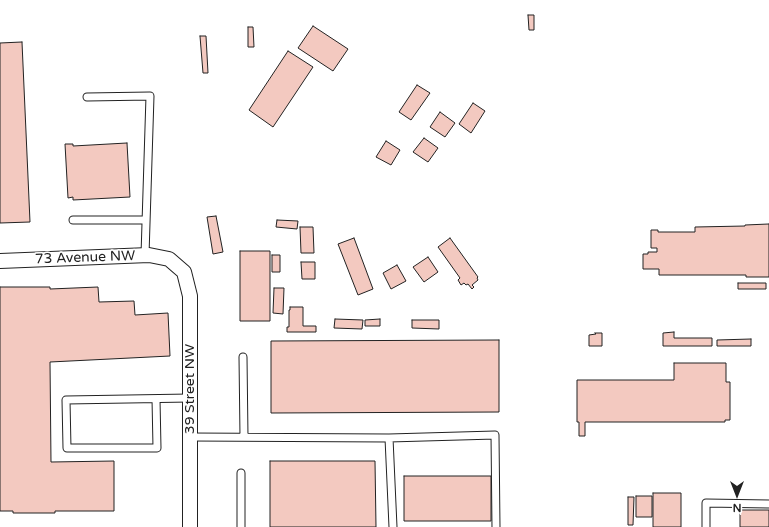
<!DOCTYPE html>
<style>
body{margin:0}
#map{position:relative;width:769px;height:527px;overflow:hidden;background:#fff;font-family:"Varela Round",sans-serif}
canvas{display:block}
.north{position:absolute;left:717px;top:475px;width:40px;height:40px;-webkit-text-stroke:3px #fff;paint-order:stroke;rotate:180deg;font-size:11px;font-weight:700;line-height:16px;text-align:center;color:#222}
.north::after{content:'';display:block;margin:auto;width:14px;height:18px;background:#222;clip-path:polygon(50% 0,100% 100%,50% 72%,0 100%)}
</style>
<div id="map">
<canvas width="769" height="527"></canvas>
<div class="north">N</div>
</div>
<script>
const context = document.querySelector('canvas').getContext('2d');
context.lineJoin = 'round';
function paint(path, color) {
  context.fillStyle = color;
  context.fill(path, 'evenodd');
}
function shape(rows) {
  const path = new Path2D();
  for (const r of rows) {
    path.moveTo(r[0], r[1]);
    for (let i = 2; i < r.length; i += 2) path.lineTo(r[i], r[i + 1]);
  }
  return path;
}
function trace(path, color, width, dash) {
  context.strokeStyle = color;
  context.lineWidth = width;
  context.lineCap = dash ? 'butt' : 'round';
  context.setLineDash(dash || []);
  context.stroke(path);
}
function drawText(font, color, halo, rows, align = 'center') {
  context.font = font + ' "Varela Round",sans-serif';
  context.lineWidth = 3;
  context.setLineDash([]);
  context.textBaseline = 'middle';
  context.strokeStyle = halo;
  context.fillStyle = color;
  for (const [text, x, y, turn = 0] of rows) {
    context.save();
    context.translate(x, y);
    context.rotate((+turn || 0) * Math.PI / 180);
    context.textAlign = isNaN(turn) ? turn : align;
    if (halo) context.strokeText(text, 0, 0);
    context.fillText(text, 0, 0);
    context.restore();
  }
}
const building = shape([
 [528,15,534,15,534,30,529,30,528,15],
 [313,26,348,49,333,71,298,48,313,26],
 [248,27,253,27,254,47,248,47,248,27],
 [200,36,206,36,208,73,203,73,200,36],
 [22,42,30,222,0,223,0,43,22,42],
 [288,51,313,67,273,127,249,110,288,51],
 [417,85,430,93,411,120,399,112,417,85],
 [473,103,485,111,471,133,459,124,473,103],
 [440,112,455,123,445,137,430,127,440,112],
 [424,138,438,148,428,162,413,152,424,138],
 [386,141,400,150,391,165,376,157,386,141],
 [127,143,130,197,73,200,73,197,68,198,65,144,73,144,73,146,127,143],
 [216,216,223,252,213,254,207,217,216,216],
 [277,220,298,221,297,229,276,227,277,220],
 [769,224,769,277,746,277,746,275,659,275,659,269,643,269,643,254,648,254,648,252,657,252,657,248,651,248,651,230,658,230,658,232,695,232,695,227,745,226,745,225,769,224],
 [300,227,313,227,314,253,301,253,300,227],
 [354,238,373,289,358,295,338,244,354,238],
 [450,238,478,277,477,278,478,280,472,285,474,287,472,289,468,284,466,285,464,283,461,285,458,280,460,278,438,247,450,238],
 [240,251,270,251,270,321,240,321,240,251],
 [272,255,280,255,280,272,272,272,272,255],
 [428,257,438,272,424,282,413,267,428,257],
 [301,262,315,262,315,279,302,279,301,262],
 [397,265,406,281,391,289,383,273,397,265],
 [738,283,766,283,766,289,738,289,738,283],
 [0,287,50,287,50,289,98,287,99,302,134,301,135,315,168,313,170,356,50,362,51,462,114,461,114,511,55,511,55,513,13,513,13,511,0,511,0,287],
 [274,288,284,288,283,314,273,313,274,288],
 [290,307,303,307,303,326,316,326,316,332,287,332,287,327,289,327,289,310,290,310,290,307],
 [335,319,363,320,362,329,334,328,335,319],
 [380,319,380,326,365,326,365,320,380,319],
 [412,320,439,320,439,329,412,328,412,320],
 [674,332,674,338,712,338,712,346,663,346,663,333,674,332],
 [595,333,602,333,602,346,589,346,589,335,596,334,595,333],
 [751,339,751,346,717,346,717,340,751,339],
 [499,340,499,412,271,413,271,341,499,340],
 [674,363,726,363,726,382,730,382,730,420,725,420,725,422,585,422,585,436,579,436,579,422,577,422,577,380,674,380,674,363],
 [270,461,375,461,376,527,270,527,270,461],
 [404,476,491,476,491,521,404,521,404,476],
 [653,493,681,493,681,527,653,527,653,493],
 [636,496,652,496,652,517,636,517,636,496],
 [628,497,634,497,633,525,628,525,628,497],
 [740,510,769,510,769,527,740,527,740,510]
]);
const service = shape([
 [87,97,150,96,145,255],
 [73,220,146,220],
 [243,357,244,437],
 [156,399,157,448,67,448,66,400,190,398],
 [190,437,389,438],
 [241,527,241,473],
 [393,527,389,438,495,435,496,527],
 [706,527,706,503,769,504]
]);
const minor = shape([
 [0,261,149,255,169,259,184,272,190,296,190,527]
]);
const streetNames = [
 ["73 Avenue NW",85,258,-2],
 ["39 Street NW",190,389,-90]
];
paint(building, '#f3c9c0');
trace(building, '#222', 1);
trace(service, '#222', 9);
trace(minor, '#222', 16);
trace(service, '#fff', 7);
trace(minor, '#fff', 14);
drawText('14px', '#222', '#fff', streetNames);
</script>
